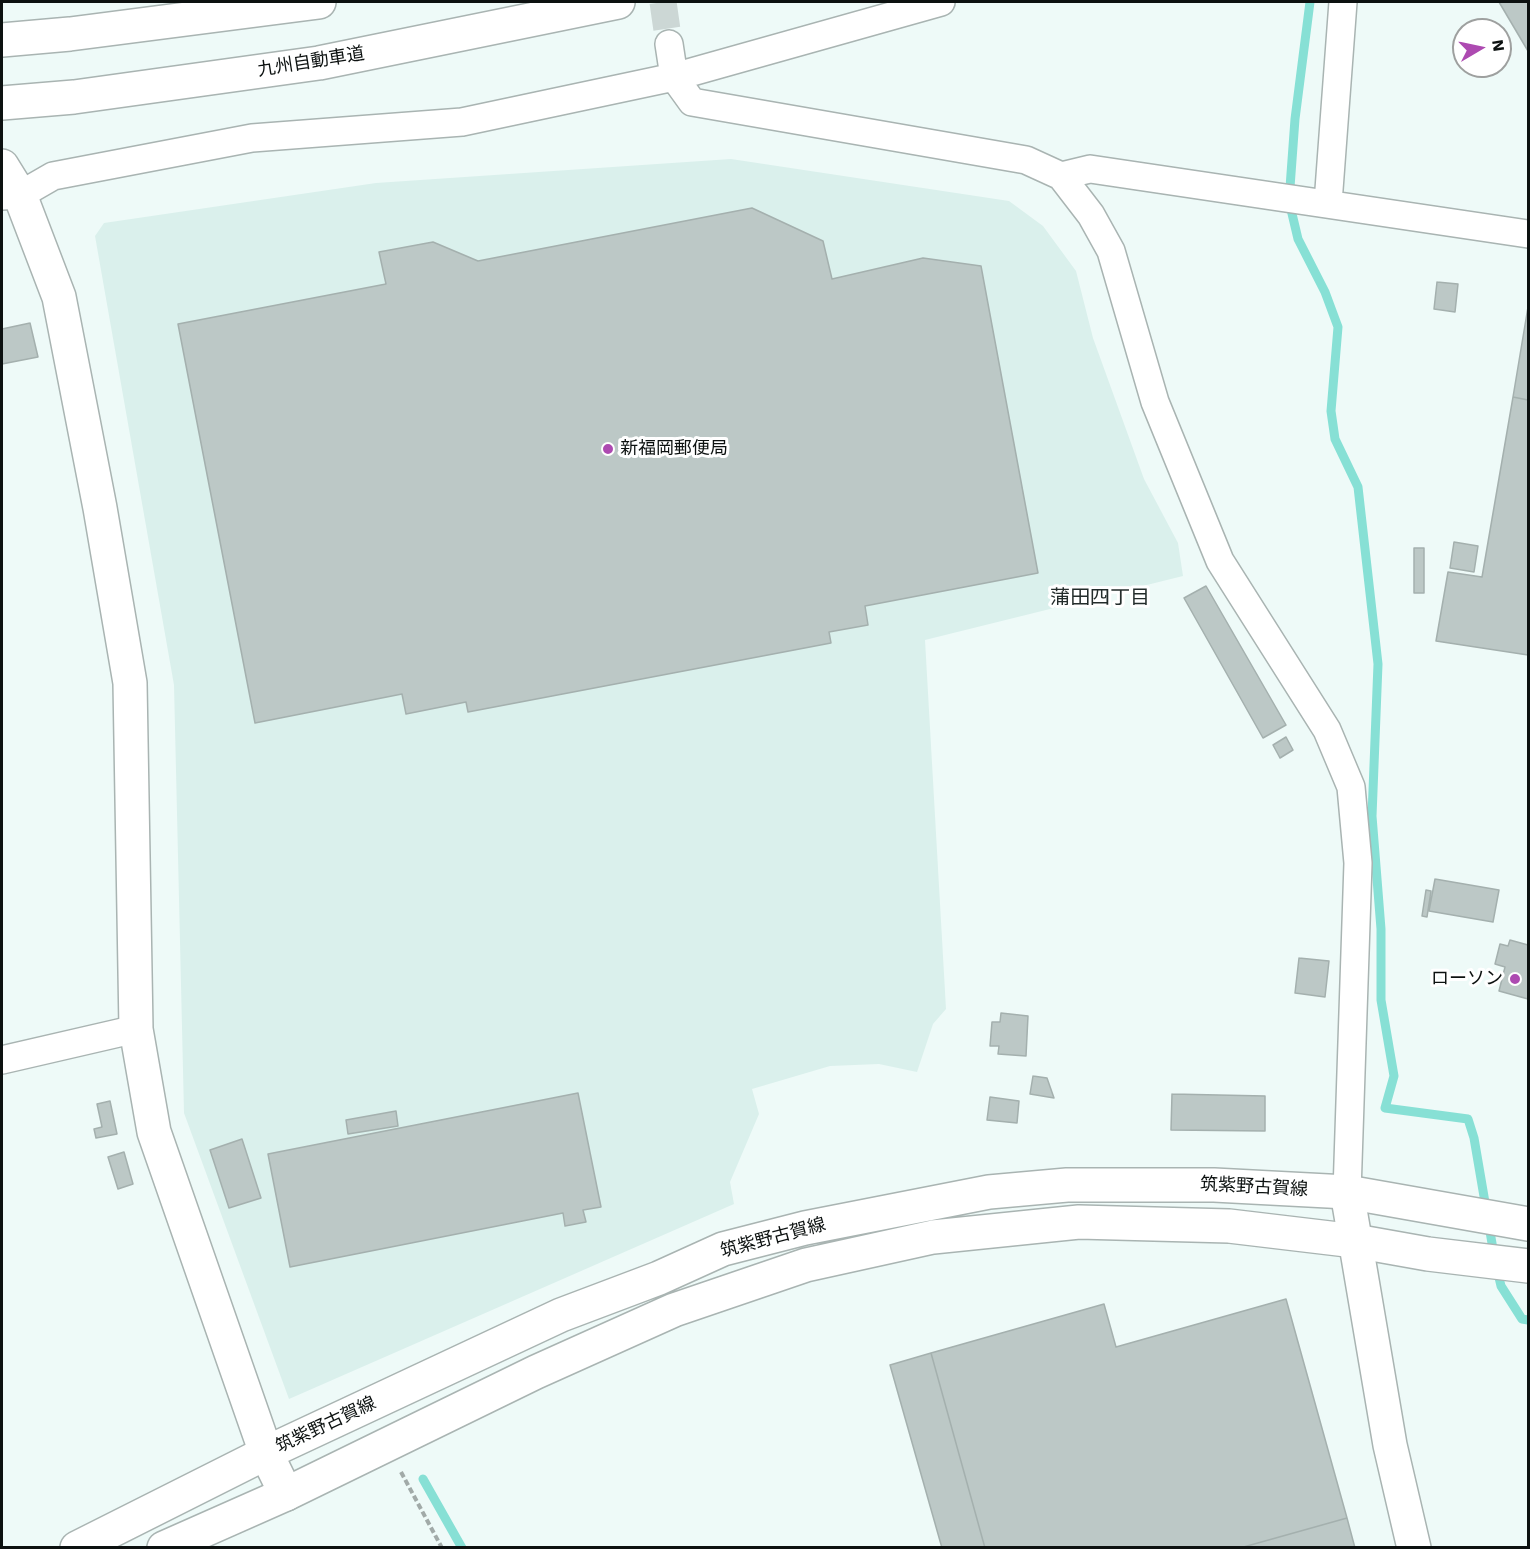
<!DOCTYPE html>
<meta charset="utf-8">
<style>
body{margin:0}
#map{position:relative;width:1530px;height:1549px;overflow:hidden;background:#eefaf8;font-family:"Work Sans",sans-serif}
canvas{display:block}
.frame{position:absolute;inset:0;border:3px solid #0c1110;pointer-events:none}
.north{position:absolute;left:1452px;top:18px;width:60px;height:60px;box-sizing:border-box;background:#fff;border:2px solid #9ea09f;border-radius:50%;rotate:81deg;font-size:16px;font-weight:700;line-height:24px;text-align:center;color:#0c1110}
.north::after{content:'';display:block;margin:auto;width:21px;height:27px;background:#ad4ab1;clip-path:polygon(50% 0,100% 100%,50% 72%,0 100%)}
</style>
<div id="map">
<canvas width="1530" height="1549"></canvas>
<div class="frame"></div>
<div class="north">N</div>
</div>
<script>
const context = document.querySelector('canvas').getContext('2d');
context.lineJoin = 'round';
function paint(path, color) {
  context.fillStyle = color;
  context.fill(path, 'evenodd');
}
function shape(rows) {
  const path = new Path2D();
  for (const r of rows) {
    path.moveTo(r[0], r[1]);
    for (let i = 2; i < r.length; i += 2) path.lineTo(r[i], r[i + 1]);
  }
  return path;
}
function trace(path, color, width, dash) {
  context.strokeStyle = color;
  context.lineWidth = width;
  context.lineCap = dash ? 'butt' : 'round';
  context.setLineDash(dash || []);
  context.stroke(path);
}
function drawText(font, color, halo, rows, align = 'center') {
  context.font = font + ' "Work Sans","Noto Sans JP",sans-serif';
  context.lineWidth = 6;
  context.setLineDash([]);
  context.textBaseline = 'middle';
  context.strokeStyle = halo;
  context.fillStyle = color;
  for (const [text, x, y, turn = 0] of rows) {
    context.save();
    context.translate(x, y);
    context.rotate((+turn || 0) * Math.PI / 180);
    context.textAlign = isNaN(turn) ? turn : align;
    if (halo) context.strokeText(text, 0, 0);
    context.fillText(text, 0, 0);
    context.restore();
  }
}
const built = shape([
 [731,159,1009,201,1043,226,1076,271,1093,338,1144,479,1178,543,1183,576,925,640,946,1009,933,1024,917,1072,879,1064,830,1066,752,1089,759,1114,730,1182,734,1204,289,1399,184,1113,174,685,95,236,104,223,376,183]
]);
const stream = shape([
 [1310,2,1295,119,1289,201,1298,239,1325,292,1338,327,1331,411,1335,439,1358,487,1378,664,1372,816,1381,929,1381,1000,1394,1076,1385,1108,1468,1119,1474,1138,1494,1255],
 [1497,1269,1501,1286,1522,1319,1528,1320],
 [423,1479,462,1548]
]);
const building = shape([
 [1499,2,1528,2,1528,51,1499,2],
 [752,208,823,241,832,279,923,258,981,266,1038,573,865,606,868,625,829,632,831,643,468,712,466,702,406,714,402,694,255,723,178,324,386,284,379,252,433,242,478,261,752,208],
 [1437,282,1458,284,1455,312,1434,309,1437,282],
 [1528,307,1528,400,1513,397,1528,307],
 [30,323,38,357,2,364,2,329,30,323],
 [1513,397,1528,400,1528,655,1436,641,1448,572,1482,577,1513,397],
 [1454,542,1478,546,1474,572,1450,568,1454,542],
 [1414,548,1424,548,1424,593,1414,593,1414,548],
 [1206,586,1286,725,1263,738,1184,598,1206,586],
 [1286,737,1293,750,1280,758,1273,745,1286,737],
 [1435,879,1499,890,1493,922,1429,911,1435,879],
 [1426,890,1431,891,1427,917,1422,916,1426,890],
 [1510,940,1528,945,1528,999,1499,991,1505,967,1495,964,1500,944,1508,946,1510,940],
 [1299,958,1329,961,1325,997,1295,993,1299,958],
 [1001,1013,1028,1016,1026,1056,998,1054,999,1046,990,1046,992,1022,1000,1022,1001,1013],
 [1033,1076,1047,1078,1054,1098,1030,1094,1033,1076],
 [578,1093,601,1207,583,1210,586,1222,565,1226,563,1213,290,1267,268,1154,578,1093],
 [1172,1094,1265,1096,1265,1131,1171,1130,1172,1094],
 [990,1097,1019,1101,1017,1123,987,1120,990,1097],
 [110,1101,117,1134,96,1138,94,1129,102,1127,97,1104,110,1101],
 [396,1111,398,1126,348,1134,346,1120,396,1111],
 [242,1139,261,1198,229,1208,210,1150,242,1139],
 [124,1152,133,1184,118,1189,108,1157,124,1152],
 [1286,1299,1347,1518,1240,1548,985,1548,931,1353,1104,1304,1116,1347,1286,1299],
 [931,1353,985,1548,942,1548,890,1365,931,1353],
 [1347,1518,1355,1548,1240,1548,1347,1518]
]);
const minorTunnel = shape([
 [663,2,669,44]
]);
const path = shape([
 [401,1472,442,1548]
]);
const minor = shape([
 [669,44,674,77,692,102,1026,160,1061,176,1091,215,1111,251,1155,402,1220,561,1327,730,1351,787,1358,863,1347,1192],
 [1061,176,1090,169,1528,234],
 [2,196,20,195,53,176,252,138,462,122,674,77,941,2],
 [1328,203,1343,2],
 [2,1060,136,1029]
]);
const tertiary = shape([
 [2,166,20,195,59,297,100,508,130,683,136,1029,154,1132,266,1453,286,1494],
 [1347,1192,1390,1445,1414,1548]
]);
const primary = shape([
 [77,1548,266,1453,561,1315,659,1278,723,1249,805,1228,989,1192,1067,1185,1214,1185,1347,1192,1528,1224],
 [164,1548,286,1494,536,1372,674,1310,806,1265,933,1237,1079,1222,1229,1226,1355,1241,1428,1254,1528,1266]
]);
const motorway = shape([
 [2,40,70,34,319,2],
 [2,103,74,97,319,63,618,2]
]);
const markers = [
 [608,449,6,"#ad4ab1"],
 [1515,979,6,"#ad4ab1"]
];
const streetNames = [
 ["九州自動車道",311,62,-9],
 ["筑紫野古賀線",1254,1187,3],
 ["筑紫野古賀線",773,1238,-15],
 ["筑紫野古賀線",326,1425,-25]
];
const poiNames = [
 ["新福岡郵便局",620,449],
 ["ローソン",1503,979,"right"]
];
const neighbourhoodNames = [
 ["蒲田四丁目",1100,598]
];
paint(built, '#daf0ec');
trace(stream, '#87e0d5', 9);
paint(building, '#bcc8c6');
trace(building, '#a4b0ae', 1.5);
trace(minorTunnel, '#ccd7d5', 27, [27, 14]);
trace(minor, '#a9b4b2', 30);
trace(tertiary, '#a9b4b2', 36);
trace(primary, '#a9b4b2', 36);
trace(motorway, '#a9b4b2', 36);
trace(path, '#a1aaa8', 4, [6, 3]);
trace(minor, '#fff', 27);
trace(tertiary, '#fff', 33);
trace(primary, '#fff', 33);
trace(motorway, '#fff', 33);
for (const [x, y, r, color] of markers) {
  const dot = new Path2D();
  dot.arc(x, y, r, 0, 2 * Math.PI);
  context.fillStyle = color;
  context.fill(dot);
  trace(dot, '#fff', 2);
}
drawText('18px', '#0c1110', '#fff', streetNames);
drawText('18px', '#0c1110', '#fff', poiNames, 'left');
drawText('20px', '#232c2b', '#fff', neighbourhoodNames);
</script>
